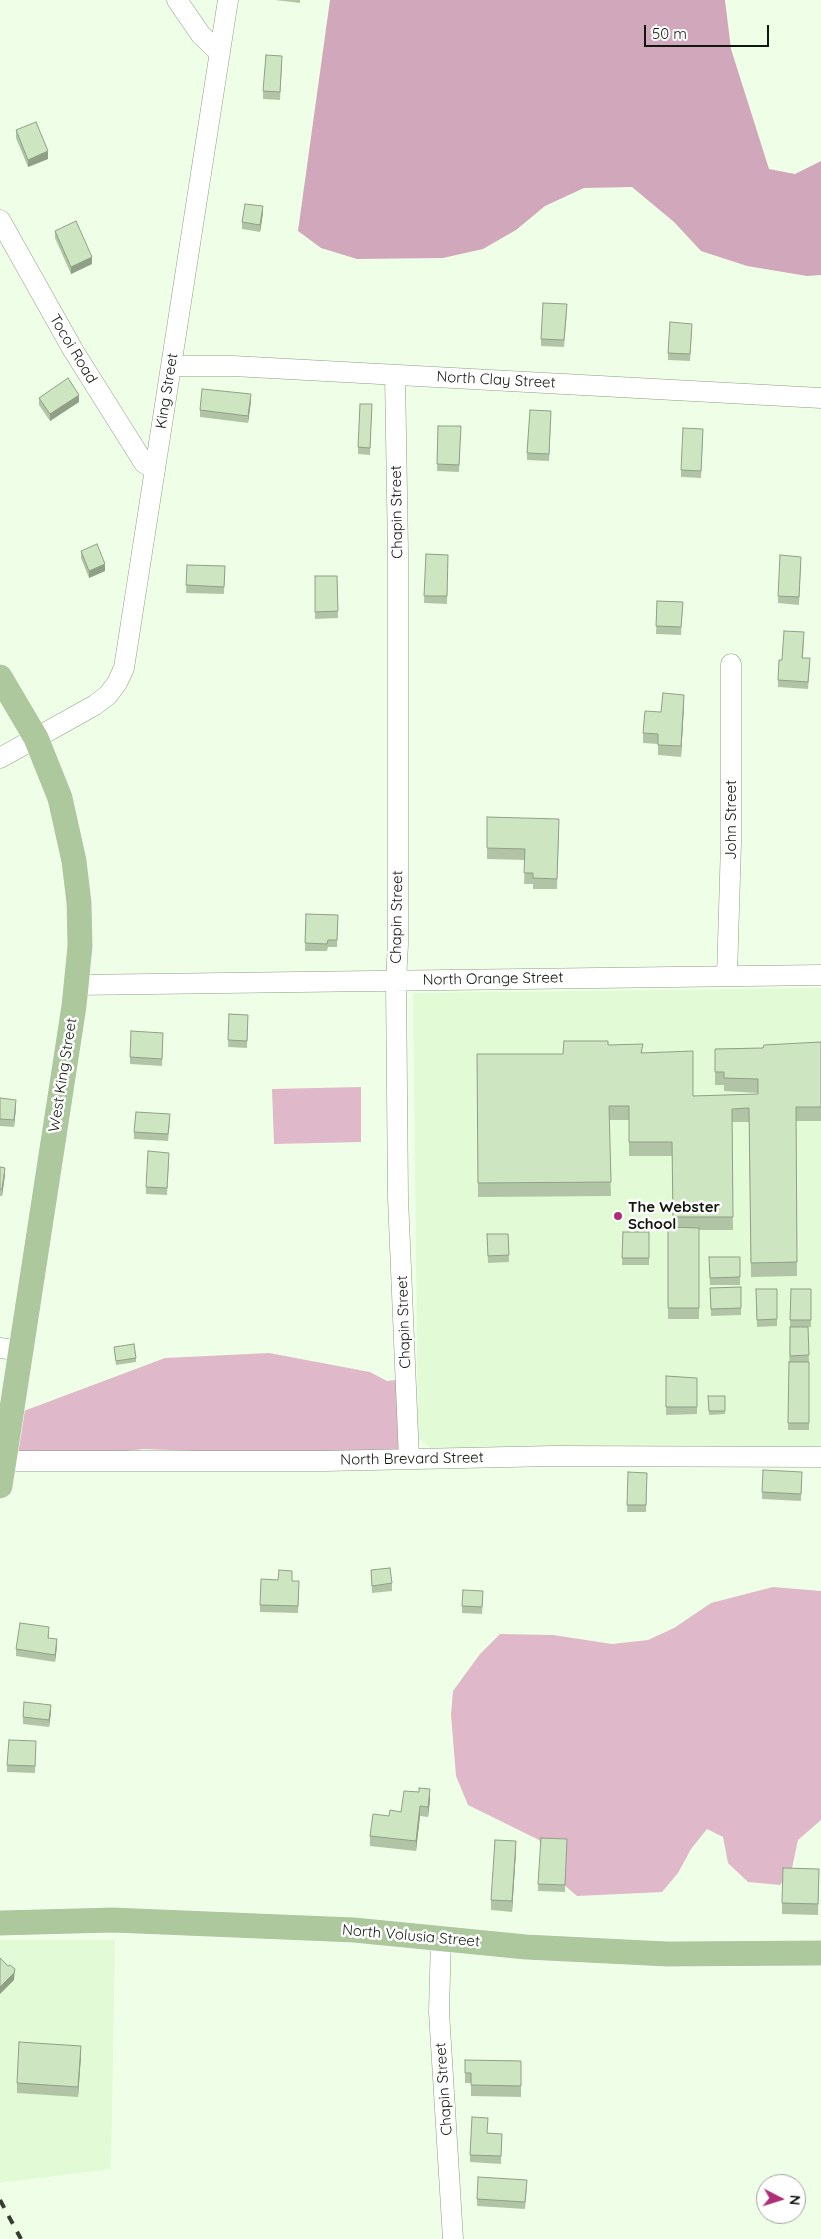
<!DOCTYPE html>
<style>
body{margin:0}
#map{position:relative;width:821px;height:2239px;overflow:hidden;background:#efffe7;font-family:Quicksand,sans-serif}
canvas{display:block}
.north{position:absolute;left:756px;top:2174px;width:50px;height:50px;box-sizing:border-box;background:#fff;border:1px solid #9fa29e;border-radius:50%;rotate:95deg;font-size:14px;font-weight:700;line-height:20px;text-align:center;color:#10170d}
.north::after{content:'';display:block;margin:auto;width:18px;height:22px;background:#af2e79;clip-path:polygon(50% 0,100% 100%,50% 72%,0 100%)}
.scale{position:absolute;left:644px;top:25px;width:125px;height:22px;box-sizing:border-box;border:2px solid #10170d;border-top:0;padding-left:6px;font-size:15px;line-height:18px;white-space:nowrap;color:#10170d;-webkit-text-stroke:4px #fff;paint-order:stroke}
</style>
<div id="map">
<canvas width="821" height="2239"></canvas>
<div class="north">N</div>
<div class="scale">50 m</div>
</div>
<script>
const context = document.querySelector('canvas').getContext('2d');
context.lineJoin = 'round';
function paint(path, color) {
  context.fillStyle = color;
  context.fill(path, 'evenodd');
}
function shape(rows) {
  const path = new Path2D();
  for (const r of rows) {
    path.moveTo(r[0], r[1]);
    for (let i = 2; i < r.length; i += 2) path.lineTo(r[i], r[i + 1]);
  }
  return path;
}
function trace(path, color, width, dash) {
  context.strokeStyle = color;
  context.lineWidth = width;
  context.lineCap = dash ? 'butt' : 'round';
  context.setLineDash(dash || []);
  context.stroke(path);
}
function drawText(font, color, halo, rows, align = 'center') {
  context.font = font + ' Quicksand,sans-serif';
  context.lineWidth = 5;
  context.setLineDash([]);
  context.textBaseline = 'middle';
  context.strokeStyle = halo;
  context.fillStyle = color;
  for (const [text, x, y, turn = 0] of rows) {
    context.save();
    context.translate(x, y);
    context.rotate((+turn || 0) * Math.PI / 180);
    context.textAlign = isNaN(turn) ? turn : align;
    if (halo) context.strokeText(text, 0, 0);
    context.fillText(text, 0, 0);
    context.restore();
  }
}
const built = shape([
 [821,988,821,1446,434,1450,418,1438,413,993],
 [0,1940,115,1940,111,2169,0,2183]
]);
const green = shape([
 [361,1087,361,1142,274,1144,272,1089],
 [269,1353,370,1372,387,1381,396,1380,399,1451,248,1453,144,1449,99,1454,15,1453,21,1412,165,1358],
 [773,1587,821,1591,821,1820,798,1840,792,1868,780,1885,748,1882,728,1863,723,1837,707,1829,691,1849,678,1873,662,1892,577,1896,554,1876,539,1840,468,1805,456,1776,451,1715,453,1691,480,1654,500,1634,553,1635,612,1644,648,1640,674,1628,711,1603]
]);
const forest = shape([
 [330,0,725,0,731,49,769,169,795,174,821,161,821,275,807,276,747,266,701,251,674,222,632,187,584,188,545,206,516,230,483,249,443,258,357,259,321,248,298,231]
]);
const minor = shape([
 [177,0,201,35,220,53],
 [0,220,73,350,144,463,155,470],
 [171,366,233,366,821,398],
 [395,375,398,553,398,944,396,981,398,1198,409,1459],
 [0,758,95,705,108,695,117,683,124,668,228,0],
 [727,976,731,843,731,664],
 [76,985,821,975],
 [0,1348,21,1351],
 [4,1461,325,1461,554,1456,821,1457],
 [441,1938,439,2012,453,2239]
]);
const major = shape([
 [0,677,36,738,60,798,74,861,79,903,80,946,74,1006,0,1486],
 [0,1923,113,1920,354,1930,526,1947,667,1954,821,1953]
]);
const rail = shape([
 [0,2200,21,2239]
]);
const wall = shape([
 [275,0,300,0,300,3],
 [282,63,280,100,263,99,263,91],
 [16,130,48,159,28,167,16,138],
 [263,213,260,232,242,229,242,222],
 [55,231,92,264,71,274,55,238],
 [567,312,564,347,541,346,541,339],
 [692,331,690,361,668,360,668,353],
 [39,398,79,402,50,421,39,405],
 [251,401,248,423,200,417,200,410],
 [372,404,370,455,358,454,358,447],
 [551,419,549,461,527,460,527,453],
 [438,426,461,426,459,472,437,471],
 [703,436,701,478,681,477,681,470],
 [81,551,105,571,89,578,81,558],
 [426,554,448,555,447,604,424,603],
 [801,564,799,605,778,603,778,596],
 [187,565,225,566,224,594,186,593],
 [315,576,337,576,338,618,315,619],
 [657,601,683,602,681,635,656,634],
 [804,639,803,658,810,665,808,689,778,687,778,680,782,660],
 [684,705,681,757,658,755,658,744,643,743,643,733,661,712],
 [487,817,559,829,557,889,533,889,533,884,524,884,525,860,487,859],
 [306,914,338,915,337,947,328,947,327,951,305,951],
 [229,1014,248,1015,247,1048,228,1047],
 [163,1040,162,1066,130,1064,130,1057],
 [821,1042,821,1121,796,1121,797,1276,751,1277,749,1122,732,1122,733,1230,699,1230,699,1319,668,1319,668,1227,673,1227,672,1156,629,1156,629,1120,609,1120,611,1196,478,1197,477,1054,563,1054,608,1045,643,1053,693,1096,758,1094,758,1093,724,1091,724,1085,715,1085,715,1049,763,1048],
 [0,1098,16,1107,14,1127,0,1126],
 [170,1121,168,1141,134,1139,134,1132],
 [169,1160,167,1195,146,1194,146,1187],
 [0,1167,5,1175,2,1196,0,1196],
 [623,1232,649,1232,649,1265,622,1265],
 [487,1234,508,1234,509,1262,488,1263],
 [709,1257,740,1257,740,1285,710,1285],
 [741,1287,741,1315,711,1316,710,1288],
 [756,1289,777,1289,777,1326,757,1327],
 [791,1289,811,1289,811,1327,790,1327],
 [790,1327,808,1327,809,1362,809,1430,788,1430],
 [114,1347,136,1358,136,1362,116,1365],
 [666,1376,697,1378,697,1414,666,1415],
 [708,1396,725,1396,725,1414,709,1415],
 [628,1472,647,1473,646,1512,627,1512],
 [802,1479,801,1501,762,1499,762,1492],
 [371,1570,392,1583,392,1591,372,1593],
 [292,1581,299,1588,298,1613,260,1612,260,1605],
 [483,1598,482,1614,462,1613,462,1606],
 [49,1635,49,1638,57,1646,55,1662,16,1656,16,1649],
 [51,1712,49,1727,23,1724,23,1717],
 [36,1748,35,1773,7,1772,7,1765],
 [430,1800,428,1817,420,1816,416,1851,370,1846,370,1836,389,1816],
 [567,1839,565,1892,538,1891,538,1884],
 [516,1851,512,1912,491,1910,491,1900],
 [819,1880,818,1915,782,1914,782,1903],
 [81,2056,78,2097,17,2093,17,2083],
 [465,2060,521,2061,521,2097,471,2096,471,2083,465,2083],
 [487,2133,502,2134,501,2164,470,2162,470,2155],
 [527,2187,525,2209,477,2206,477,2199]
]);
const shadedWall = shape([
 [48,151,48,159,28,167,28,160],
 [263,206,263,213,260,232,260,225],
 [92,257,92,264,71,274,71,267],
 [251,394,251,401,248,423,248,416],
 [79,395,79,402,50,421,50,414],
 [105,564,105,571,89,578,89,571],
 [684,695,684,705,681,757,681,746],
 [16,1100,16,1107,14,1127,14,1120],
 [5,1168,5,1175,2,1196,2,1189],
 [57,1639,57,1646,55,1662,55,1655],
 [51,1705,51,1712,49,1727,49,1720],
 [430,1789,430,1800,428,1817,428,1807],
 [420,1806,420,1816,416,1851,416,1841],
 [516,1841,516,1851,512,1912,512,1901],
 [15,1969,14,1980,0,1994,0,1987],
 [81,2046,81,2056,78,2097,78,2087]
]);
const building = shape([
 [266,55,282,56,280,92,263,91,266,55],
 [36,122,48,151,28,160,16,130,36,122],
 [245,204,263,206,260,225,242,222,245,204],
 [76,221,92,257,71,267,55,231,76,221],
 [543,303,567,304,564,340,541,339,543,303],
 [670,322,692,324,690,354,668,353,670,322],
 [68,378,79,395,50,414,39,398,68,378],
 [202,389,251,394,248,416,200,410,202,389],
 [360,404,372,404,370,448,358,447,360,404],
 [530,410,551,411,549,454,527,453,530,410],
 [438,426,461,426,459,465,437,464,438,426],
 [683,428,703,429,701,471,681,470,683,428],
 [97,544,105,564,89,571,81,551,97,544],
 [426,554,448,555,447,596,424,596,426,554],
 [780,555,801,557,799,597,778,596,780,555],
 [187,565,225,566,224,587,186,585,187,565],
 [315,576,337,576,338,611,315,612,315,576],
 [657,601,683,602,681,627,656,626,657,601],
 [784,631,804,632,802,658,810,658,808,682,778,680,779,660,782,660,784,631],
 [663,693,684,695,681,746,658,745,658,734,643,733,645,711,661,712,663,693],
 [487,817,559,819,557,879,533,878,533,873,524,873,525,849,487,848,487,817],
 [306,914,338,915,337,940,328,940,327,944,305,943,306,914],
 [229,1014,248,1015,247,1041,228,1040,229,1014],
 [131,1031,163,1033,162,1059,130,1057,131,1031],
 [564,1041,608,1041,608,1045,643,1044,641,1053,693,1051,693,1096,758,1094,758,1079,724,1078,724,1072,715,1072,715,1049,763,1048,764,1045,821,1042,821,1107,796,1107,797,1262,751,1263,749,1108,732,1109,733,1217,673,1217,672,1142,629,1142,629,1106,609,1106,611,1182,478,1183,477,1054,563,1054,564,1041],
 [0,1098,16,1100,14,1120,0,1119,0,1098],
 [136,1112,170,1114,168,1134,134,1132,136,1112],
 [148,1151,169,1153,167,1188,146,1187,148,1151],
 [0,1167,5,1168,2,1189,0,1189,0,1167],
 [668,1227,699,1228,699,1308,668,1308,668,1227],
 [623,1232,649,1232,649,1258,622,1258,623,1232],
 [487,1234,508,1234,509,1255,488,1256,487,1234],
 [709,1257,740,1257,740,1277,710,1278,709,1257],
 [741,1287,741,1308,711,1309,710,1288,741,1287],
 [756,1289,777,1289,777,1319,757,1320,756,1289],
 [791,1289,811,1289,811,1320,790,1320,791,1289],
 [790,1327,808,1327,809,1355,790,1356,790,1327],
 [134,1344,136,1358,116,1361,114,1347,134,1344],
 [789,1362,809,1362,809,1423,788,1423,789,1362],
 [666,1376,697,1378,697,1407,666,1407,666,1376],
 [708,1396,725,1396,725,1411,709,1411,708,1396],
 [763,1470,802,1472,801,1494,762,1492,763,1470],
 [628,1472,647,1473,646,1505,627,1505,628,1472],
 [390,1568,392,1583,372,1586,371,1570,390,1568],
 [279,1570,292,1571,292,1581,299,1581,298,1606,260,1605,261,1579,278,1580,279,1570],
 [463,1590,483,1591,482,1607,462,1606,463,1590],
 [20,1623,49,1627,48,1638,57,1639,55,1655,16,1649,20,1623],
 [24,1702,51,1705,49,1720,23,1717,24,1702],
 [9,1740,36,1741,35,1766,7,1765,9,1740],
 [419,1788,430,1789,428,1807,420,1806,416,1841,370,1836,373,1814,389,1816,390,1810,401,1812,404,1791,419,1792,419,1788],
 [541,1838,567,1839,565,1885,538,1884,541,1838],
 [495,1840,516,1841,512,1901,491,1900,495,1840],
 [783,1868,819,1869,818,1904,782,1903,783,1868],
 [0,1958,8,1966,10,1965,15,1969,14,1973,0,1987,0,1958],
 [19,2042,81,2046,78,2087,17,2083,19,2042],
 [465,2060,521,2061,521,2086,471,2085,471,2073,465,2073,465,2060],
 [472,2117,488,2118,487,2133,502,2134,501,2156,470,2155,472,2117],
 [478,2177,527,2180,525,2202,477,2199,478,2177]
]);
const markers = [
 [618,1216,5,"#af2e79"]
];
const streetNames = [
 ["Tocoi Road",73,349,59],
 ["North Clay Street",496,380,3],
 ["King Street",167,391,-81],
 ["Chapin Street",397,512,-91],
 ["John Street",731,820,-90],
 ["Chapin Street",397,917,-89],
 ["North Orange Street",493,979,-1],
 ["West King Street",63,1075,-81],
 ["Chapin Street",404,1322,-92],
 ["North Brevard Street",412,1459,-1],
 ["North Volusia Street",411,1936,5],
 ["Chapin Street",444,2089,-94]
];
const poiNames = [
 ["The Webster",628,1207],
 ["School",628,1224]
];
paint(built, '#e3fad6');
paint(green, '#dfb9ca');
paint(forest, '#d1a8bb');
trace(minor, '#8c9e82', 21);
trace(major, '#fff', 26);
trace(minor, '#fff', 20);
trace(major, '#adc89c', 25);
trace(rail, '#363e32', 4, [9, 9]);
paint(wall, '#b1c5a6');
paint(shadedWall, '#90a087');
paint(building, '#cee5c1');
trace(building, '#90a087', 1);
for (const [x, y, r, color] of markers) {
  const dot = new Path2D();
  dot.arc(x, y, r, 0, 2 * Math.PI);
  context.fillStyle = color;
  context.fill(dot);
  trace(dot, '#fff', 2);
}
drawText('15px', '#10170d', '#fff', streetNames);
drawText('bold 15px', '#10170d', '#fff', poiNames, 'left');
</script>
